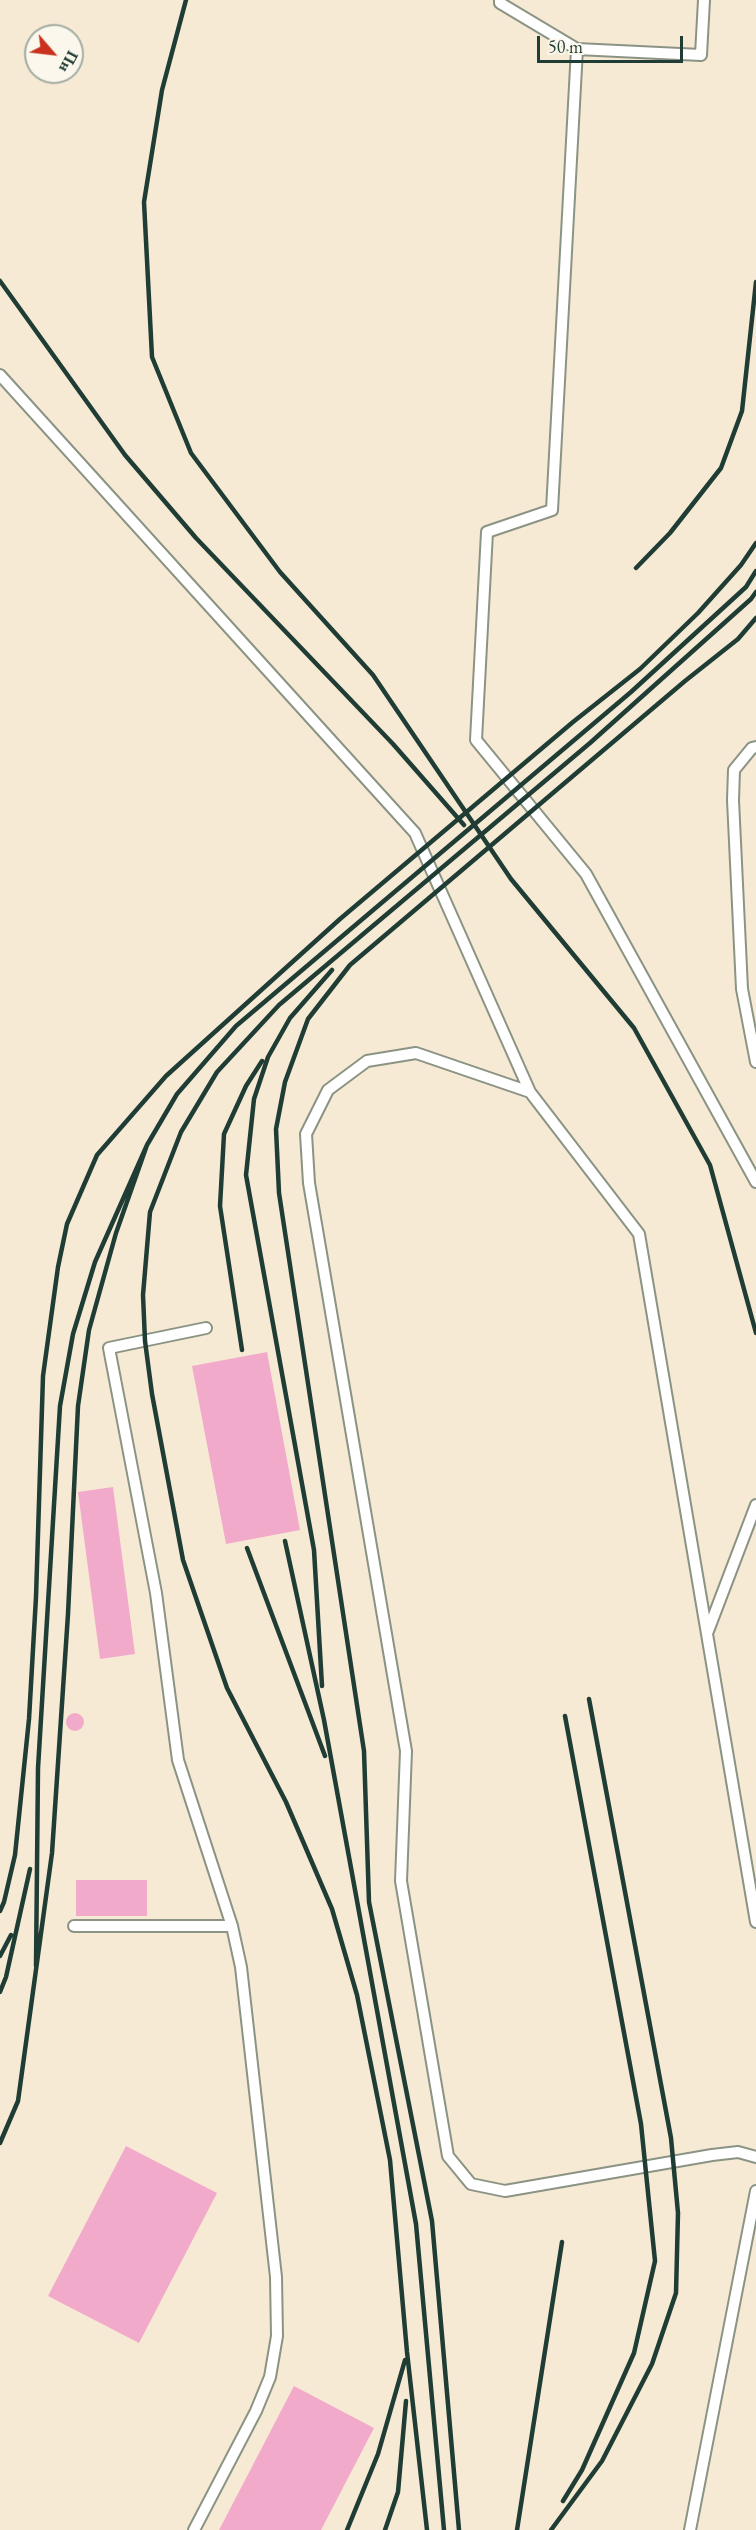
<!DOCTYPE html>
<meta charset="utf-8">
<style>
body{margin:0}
#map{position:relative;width:756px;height:2530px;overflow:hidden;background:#f7ead5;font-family:"EB Garamond",serif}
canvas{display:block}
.north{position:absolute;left:24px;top:24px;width:60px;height:60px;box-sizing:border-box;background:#fbf7ec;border:2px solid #a3ada2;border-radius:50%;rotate:118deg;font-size:16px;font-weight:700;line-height:24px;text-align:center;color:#1f3d34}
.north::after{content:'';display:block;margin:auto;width:21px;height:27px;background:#c8321e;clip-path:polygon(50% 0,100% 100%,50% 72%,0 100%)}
.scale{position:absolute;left:537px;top:36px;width:146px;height:27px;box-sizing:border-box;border:3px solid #1f3d34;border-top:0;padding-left:8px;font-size:18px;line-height:21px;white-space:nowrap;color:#1f3d34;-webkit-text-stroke:4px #fbf7ec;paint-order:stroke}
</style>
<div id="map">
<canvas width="756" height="2530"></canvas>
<div class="north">Пн</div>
<div class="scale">50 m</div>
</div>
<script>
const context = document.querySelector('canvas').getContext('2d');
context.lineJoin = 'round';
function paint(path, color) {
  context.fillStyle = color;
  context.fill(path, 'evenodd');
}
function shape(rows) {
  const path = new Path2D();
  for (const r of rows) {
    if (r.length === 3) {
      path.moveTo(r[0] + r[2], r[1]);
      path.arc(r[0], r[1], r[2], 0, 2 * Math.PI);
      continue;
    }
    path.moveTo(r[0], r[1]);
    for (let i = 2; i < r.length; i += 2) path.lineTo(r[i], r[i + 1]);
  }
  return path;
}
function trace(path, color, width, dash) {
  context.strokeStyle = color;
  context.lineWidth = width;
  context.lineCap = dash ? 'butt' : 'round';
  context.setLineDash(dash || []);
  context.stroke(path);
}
const building = shape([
 [267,1352,300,1530,226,1544,192,1366],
 [113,1487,135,1654,100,1659,78,1492],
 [75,1722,9],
 [76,1880,147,1880,147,1916,76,1916],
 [126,2146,217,2193,139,2343,48,2296],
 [294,2386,374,2428,321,2530,219,2530]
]);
const lane = shape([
 [500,0,500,3,577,49,701,55,704,0],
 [577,49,552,510,487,532,476,740,586,874,756,1182],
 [0,375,415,833,530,1092,639,1234,756,1922],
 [756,747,752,748,734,770,733,800,742,989,756,1062],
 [530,1092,416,1053,367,1061,328,1090,306,1134,309,1183,406,1751,401,1881,448,2156,471,2184,505,2191,712,2155,738,2152,756,2157],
 [708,1631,756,1505],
 [74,1926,232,1926],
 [194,2530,256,2411,270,2377,277,2336,276,2277,241,1967,232,1926,178,1760,156,1593,109,1348,206,1328],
 [690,2530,756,2191]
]);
const rail = shape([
 [186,0,162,90,144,202,152,357,191,453,280,572,373,675,511,879,634,1028,710,1165,756,1333],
 [0,281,125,455,196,538,393,744,464,825],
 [636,568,670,533,721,468,742,411,756,282],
 [147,1145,177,1094,236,1026,631,692,746,587,756,571],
 [242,1350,220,1206,224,1134,246,1086,262,1061],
 [285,1541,324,1720,416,2224,444,2530],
 [247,1548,325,1756],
 [322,1686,314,1550,246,1175,254,1099,268,1057,290,1018,332,970],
 [0,1911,4,1902,15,1855,29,1719,36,1597,43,1376,58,1267,67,1224,97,1155,166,1076,340,919,573,722,640,669,698,613,741,565,756,543],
 [0,1956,11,1935],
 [0,1992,6,1977,30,1869],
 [0,2143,18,2101,52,1853,68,1614,78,1406,89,1330,116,1233,147,1145,95,1262,73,1334,60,1406,38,1768,36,1966],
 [563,2501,582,2470,634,2353,655,2261,641,2124,565,1716],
 [347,2530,378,2454,405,2360],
 [385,2530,398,2492,406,2401],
 [427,2530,407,2352,390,2160,357,1995,332,1909,286,1802,227,1688,183,1560,152,1394,145,1341,143,1295,150,1212,181,1132,217,1072,279,1005,590,743,751,599,756,592],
 [459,2530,432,2221,369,1902,364,1751,279,1193,276,1129,285,1082,308,1019,350,965,685,681,738,639,756,618],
 [517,2530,562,2242],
 [551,2530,602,2461,652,2364,676,2293,678,2213,671,2138,589,1699]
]);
paint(building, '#f2aacb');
trace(lane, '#8b9484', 14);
trace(lane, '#fff', 10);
trace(rail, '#1f3d34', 4.5);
</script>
